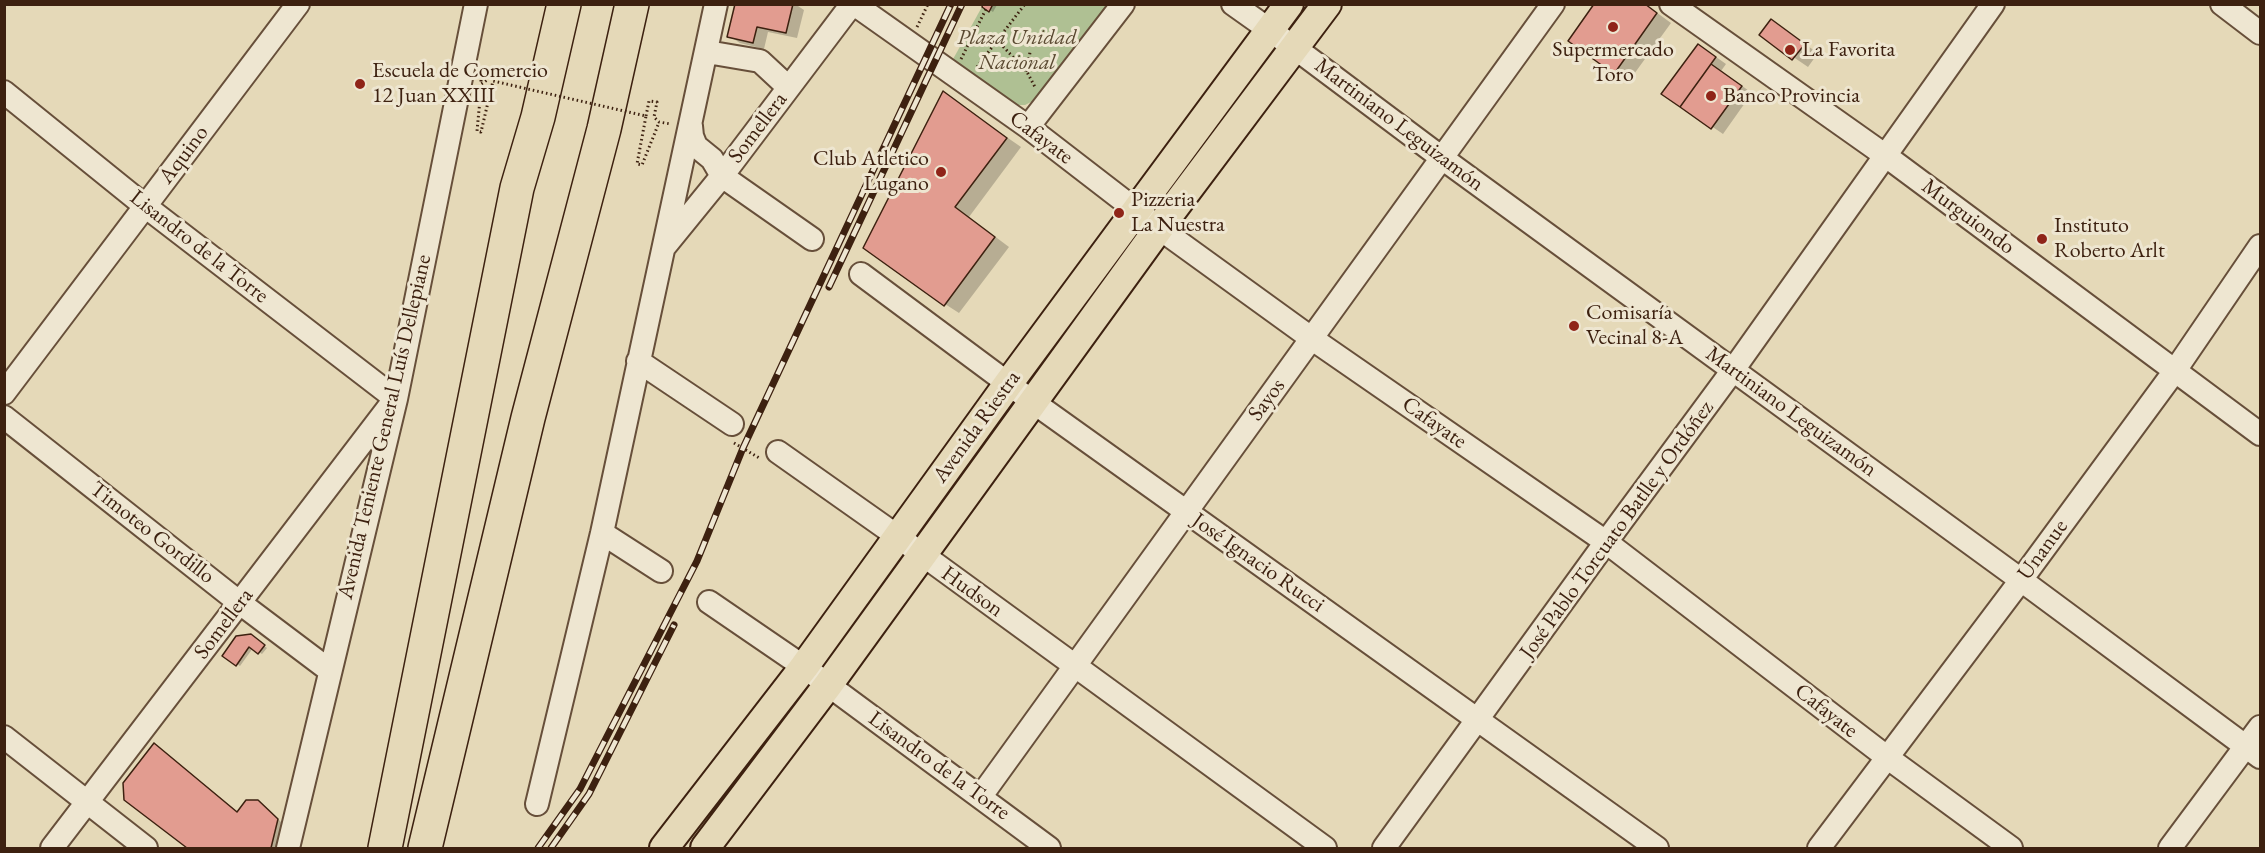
<!DOCTYPE html>
<meta charset="utf-8">
<style>
body{margin:0}
#map{position:relative;width:2265px;height:853px;overflow:hidden;background:#e5d9b8;font-family:"EB Garamond",serif}
canvas{display:block}
.frame{position:absolute;inset:0;border:6px solid #3d2110;pointer-events:none}
</style>
<div id="map">
<canvas width="2265" height="853"></canvas>
<div class="frame"></div>
</div>
<script>
const context = document.querySelector('canvas').getContext('2d');
context.lineJoin = 'round';
function paint(path, color) {
  context.fillStyle = color;
  context.fill(path, 'evenodd');
}
function shape(rows) {
  const path = new Path2D();
  for (const r of rows) {
    path.moveTo(r[0], r[1]);
    for (let i = 2; i < r.length; i += 2) path.lineTo(r[i], r[i + 1]);
  }
  return path;
}
function trace(path, color, width, dash) {
  context.strokeStyle = color;
  context.lineWidth = width;
  context.lineCap = dash ? 'butt' : 'round';
  context.setLineDash(dash || []);
  context.stroke(path);
}
function drawText(font, color, halo, rows, align = 'center') {
  context.font = font + ' "EB Garamond",serif';
  context.lineWidth = 6;
  context.setLineDash([]);
  context.textBaseline = 'middle';
  context.strokeStyle = halo;
  context.fillStyle = color;
  for (const [text, x, y, turn = 0] of rows) {
    context.save();
    context.translate(x, y);
    context.rotate((+turn || 0) * Math.PI / 180);
    context.textAlign = isNaN(turn) ? turn : align;
    if (halo) context.strokeText(text, 0, 0);
    context.fillText(text, 0, 0);
    context.restore();
  }
}
const green = shape([
 [983,5,1107,5,1037,99,1025,105,1015,105,952,61]
]);
const shadow = shape([
 [736,4,795,4,804,10,797,38,768,32,764,49,740,43,729,36],
 [985,4,996,4,997,5,993,12,984,6],
 [1645,4,1671,23,1629,81,1615,73],
 [1771,21,1818,53,1808,67,1761,35],
 [1709,52,1726,64,1721,71,1752,93,1723,134,1663,93],
 [943,93,1021,147,969,217,1009,247,959,313,945,304],
 [254,638,267,648,262,654,253,648,240,666,224,655],
 [161,749,238,812,258,802,265,806,284,825,279,848,190,848,125,799]
]);
const building = shape([
 [735,4,793,4,786,33,757,27,753,43,727,37,735,4],
 [983,4,993,4,989,12,982,7,983,4],
 [1594,4,1645,4,1657,13,1614,74,1568,41,1594,4],
 [1771,19,1805,44,1792,60,1759,35,1771,19],
 [1698,44,1716,57,1680,107,1661,94,1698,44],
 [1711,64,1742,86,1711,129,1680,107,1711,64],
 [943,91,1007,138,955,207,995,237,944,306,863,248,943,91],
 [251,634,265,645,258,654,249,647,236,666,222,656,236,636,251,634],
 [154,743,237,812,246,800,258,800,278,819,271,848,187,848,124,800,123,783,154,743]
]);
const path = shape([
 [917,27,928,4],
 [997,40,1027,72,1035,87],
 [961,59,986,9],
 [977,67,1025,4],
 [1027,72,1030,52],
 [481,80,481,84,487,80,490,67,496,68,493,81],
 [646,116,649,101,657,102,654,117,659,122,671,124],
 [734,443,761,459]
]);
const minor = shape([
 [854,4,1028,127,1159,228,1311,338,1606,542,1888,758,2011,848],
 [1233,4,1295,48,1442,158,2021,580,2260,757],
 [1671,4,1886,156,2260,434],
 [2222,4,2260,33],
 [707,52,760,61,788,87],
 [4,92,145,206,396,399],
 [691,126,692,136,696,146,712,159,722,176,812,239],
 [1028,127,1123,4],
 [665,246,722,176,852,4],
 [861,274,1033,402,1657,848],
 [638,361,732,424],
 [4,393,298,4],
 [4,417,240,603,329,670],
 [778,452,897,536,1325,848],
 [602,533,661,571],
 [709,602,804,667,1049,848],
 [4,737,146,848],
 [981,796,1553,4],
 [537,804,602,533,716,4],
 [52,848,389,407],
 [288,848,396,399,476,4],
 [1384,848,1606,542,1733,370,1993,4],
 [1819,848,2021,580,2174,372,2260,246],
 [2170,848,2260,727]
]);
const major = shape([
 [664,848,804,667,1008,384,1289,4],
 [705,848,828,685,1159,228,1327,4]
]);
const highway = shape([
 [385,848,517,188,538,117,564,4],
 [425,848,528,418,604,129,632,4]
]);
const rail = shape([
 [829,287,962,4],
 [538,848,580,789,697,561,743,448,951,4],
 [551,848,589,794,674,625]
]);
const pathBridge = shape([
 [481,89,477,131,481,132,493,81,646,116,637,164,642,165,658,125]
]);
const markers = [
 [1613,27,6,"#8f2418"],
 [1790,50,6,"#8f2418"],
 [360,84,6,"#8f2418"],
 [1711,96,6,"#8f2418"],
 [941,172,6,"#8f2418"],
 [1119,213,6,"#8f2418"],
 [2042,239,6,"#8f2418"],
 [1574,326,6,"#8f2418"]
];
const parkNames = [
 ["Plaza Unidad",1017,38],
 ["Nacional",1017,63]
];
const poiNames = [
 ["Supermercado",1613,50,"center"],
 ["Toro",1613,75,"center"],
 ["La Favorita",1802,50],
 ["Escuela de Comercio",372,71],
 ["12 Juan XXIII",372,96],
 ["Banco Provincia",1723,96],
 ["Club Atletico",929,159,"right"],
 ["Lugano",929,184,"right"],
 ["Pizzeria",1131,200],
 ["La Nuestra",1131,225],
 ["Instituto",2054,226],
 ["Roberto Arlt",2054,251],
 ["Comisaría",1586,313],
 ["Vecinal 8-A",1586,338]
];
const streetNames = [
 ["Martiniano Leguizamón",1399,125,37],
 ["Somellera",758,128,-53],
 ["Cafayate",1041,138,37],
 ["Aquino",184,155,-53],
 ["Murguiondo",1968,217,37],
 ["Lisandro de la Torre",199,247,38],
 ["Sayos",1267,400,-54],
 ["Martiniano Leguizamón",1791,412,36],
 ["Cafayate",1434,423,35],
 ["Avenida Teniente General Luís Dellepiane",385,427,-77],
 ["Avenida Riestra",977,427,-54],
 ["José Pablo Torcuato Batlle y Ordóñez",1617,530,-54],
 ["Timoteo Gordillo",152,533,38],
 ["Unanue",2043,550,-54],
 ["José Ignacio Rucci",1258,563,35],
 ["Hudson",972,592,36],
 ["Somellera",224,624,-53],
 ["Cafayate",1826,711,38],
 ["Lisandro de la Torre",939,766,36]
];
paint(green, '#afc093');
paint(shadow, '#0003');
paint(building, '#e29c90');
trace(building, '#3d2110', 1.5);
trace(minor, '#674f3a', 26);
trace(major, '#3d2110', 32);
trace(highway, '#3d2110', 36);
trace(path, '#3d2110', 3, [1.5, 3]);
trace(minor, '#eee6d1', 22);
trace(major, '#e5d9b8', 28);
trace(highway, '#e5d9b8', 33);
trace(rail, '#3d2110', 7);
trace(rail, '#eee6d1', 4.5, [14]);
trace(pathBridge, '#3d2110', 3, [1.5, 3]);
for (const [x, y, r, color] of markers) {
  const dot = new Path2D();
  dot.arc(x, y, r, 0, 2 * Math.PI);
  context.fillStyle = color;
  context.fill(dot);
  trace(dot, '#eee6d1', 2);
}
drawText('italic 22px', '#5a4931', '#eee6d1', parkNames);
drawText('22px', '#3d2110', '#eee6d1', poiNames, 'left');
drawText('22px', '#3d2110', '#eee6d1', streetNames);
</script>
